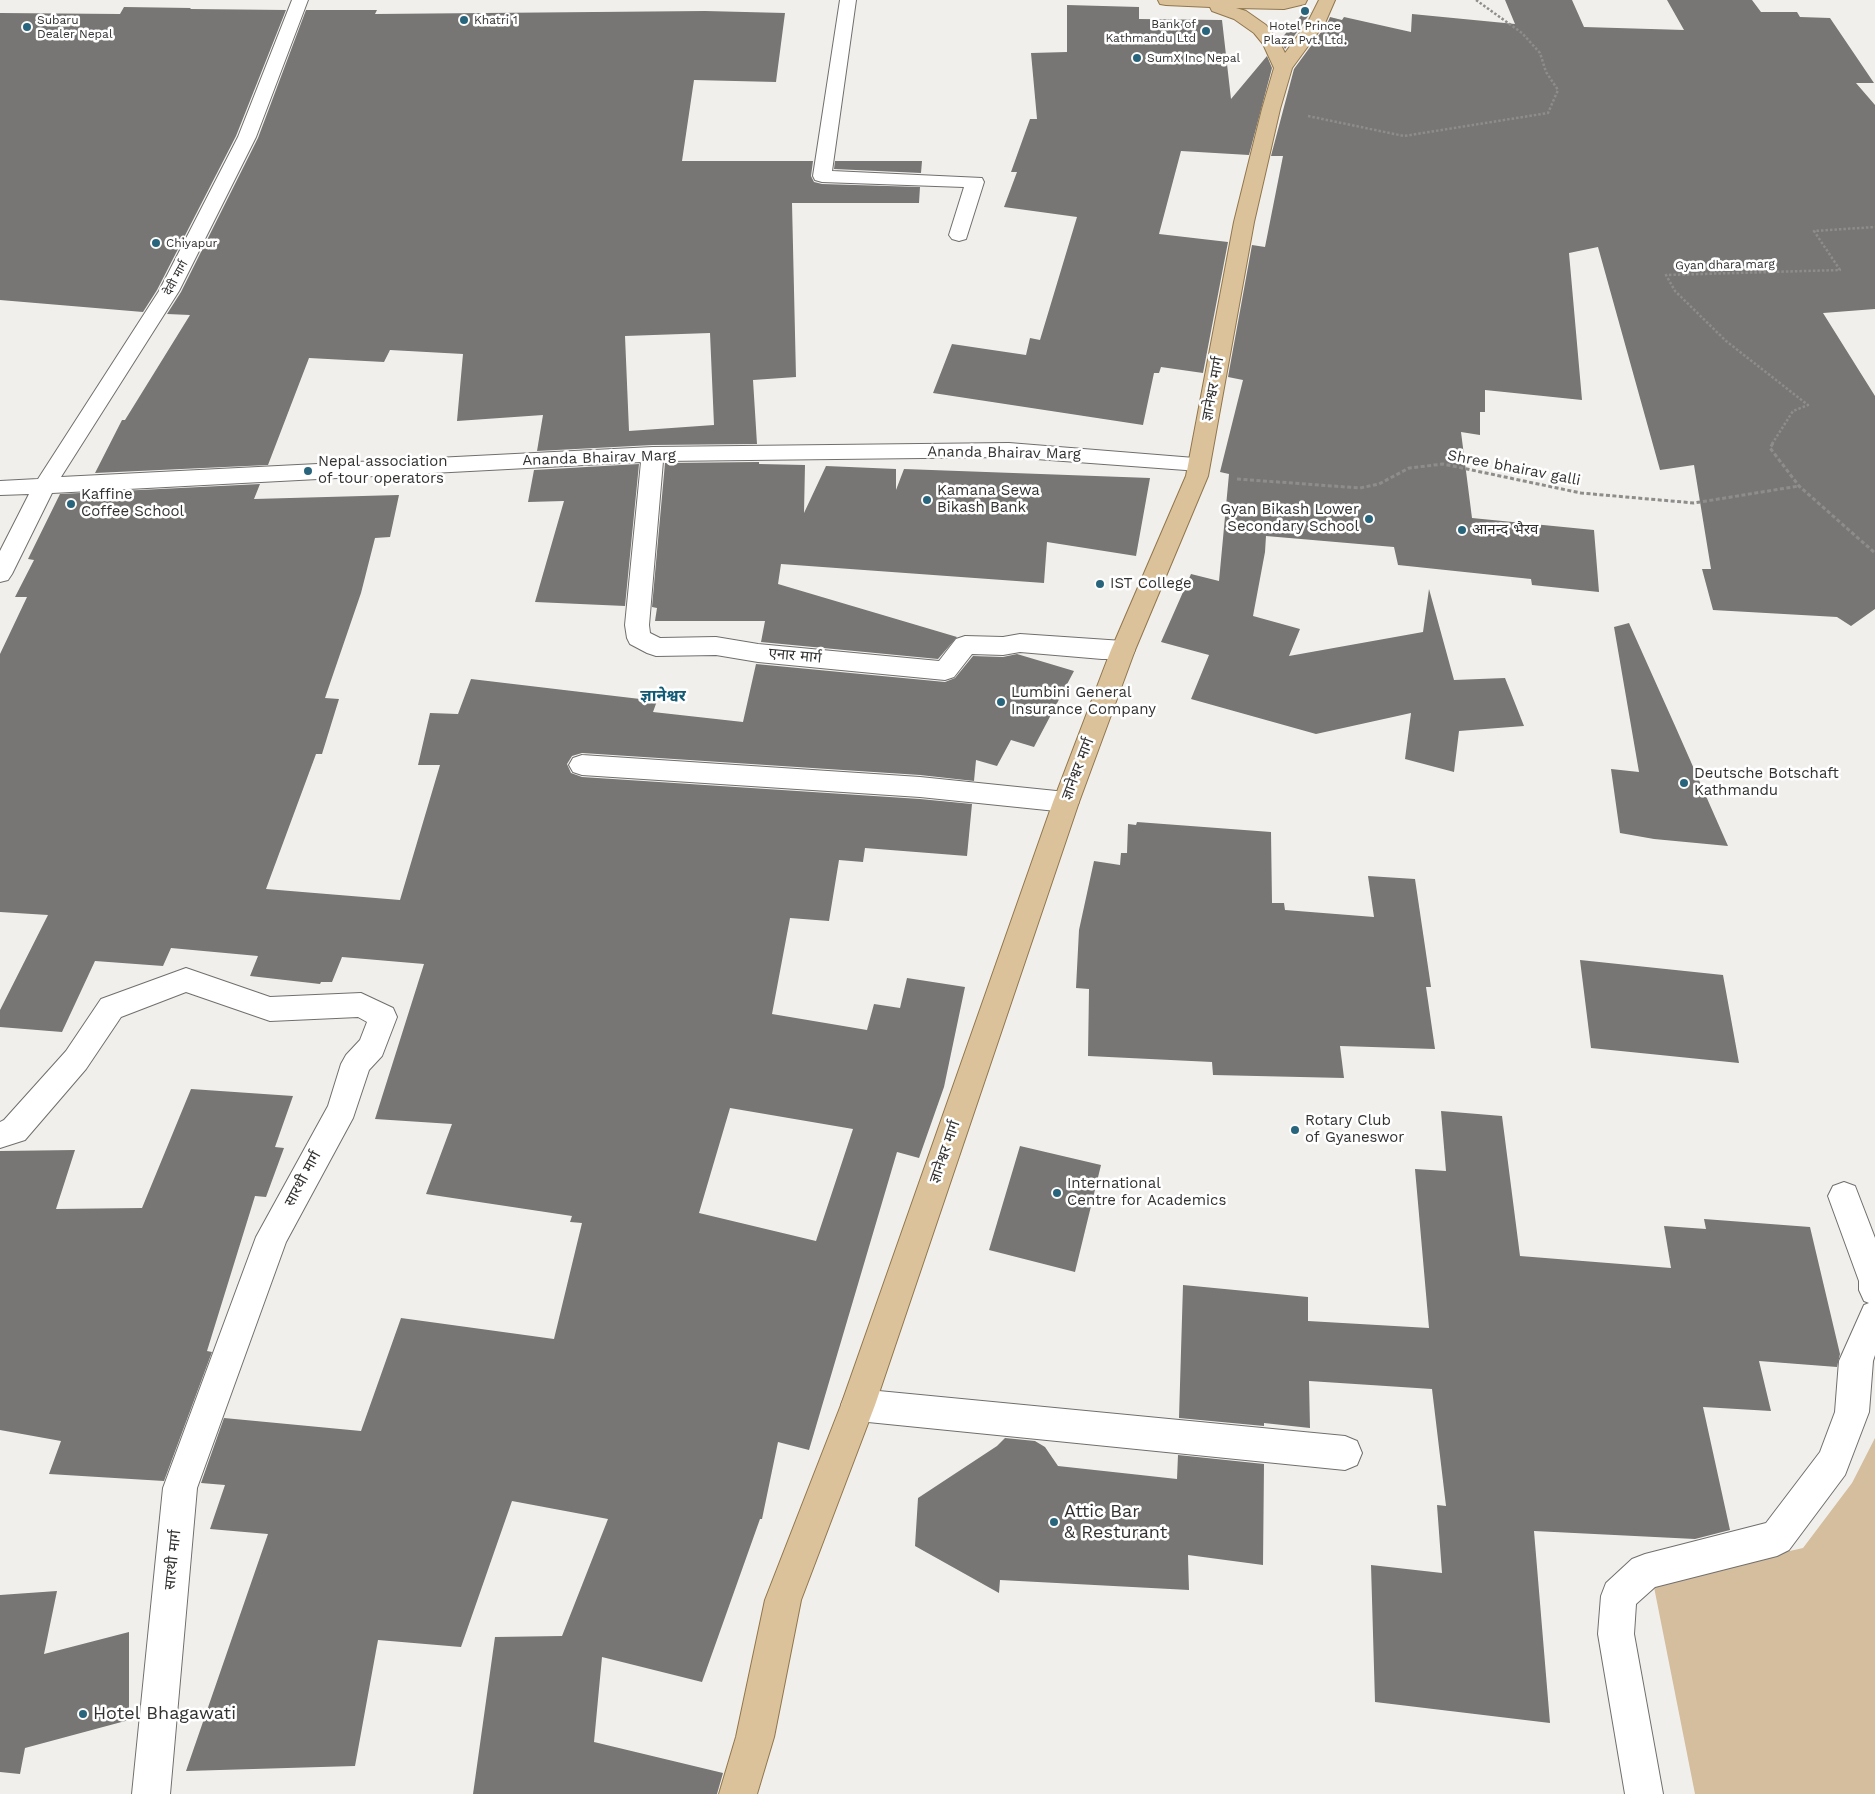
<!DOCTYPE html>
<meta charset="utf-8">
<style>
body{margin:0}
canvas{display:block;background:#f1efec}
</style>
<canvas width="1875" height="1794"></canvas>
<script>
const context = document.querySelector('canvas').getContext('2d');
context.lineJoin = 'round';
function paint(path, color) {
  context.fillStyle = color;
  context.fill(path, 'evenodd');
}
function shape(rows) {
  const path = new Path2D();
  for (const r of rows) {
    path.moveTo(r[0], r[1]);
    for (let i = 2; i < r.length; i += 2) path.lineTo(r[i], r[i + 1]);
  }
  return path;
}
function trace(path, color, width, dash) {
  context.strokeStyle = color;
  context.lineWidth = width;
  context.lineCap = dash ? 'butt' : 'round';
  context.setLineDash(dash || []);
  context.stroke(path);
}
function drawText(font, color, halo, rows, align = 'center') {
  context.font = font + ' "Work Sans","Noto Sans Devanagari",sans-serif';
  context.lineWidth = 5;
  context.setLineDash([]);
  context.textBaseline = 'middle';
  context.strokeStyle = halo;
  context.fillStyle = color;
  for (const [text, x, y, turn = 0] of rows) {
    context.save();
    context.translate(x, y);
    context.rotate((+turn || 0) * Math.PI / 180);
    context.textAlign = isNaN(turn) ? turn : align;
    if (halo) context.strokeText(text, 0, 0);
    context.fillText(text, 0, 0);
    context.restore();
  }
}
const green = shape([
 [1875,1438,1875,1794,1695,1794,1653,1582,1803,1548,1852,1483]
]);
const building = shape([
 [1505,0,1572,0,1584,27,1684,30,1667,0,1752,0,1761,12,1797,12,1800,17,1830,18,1874,83,1856,83,1875,105,1875,309,1823,313,1875,396,1875,609,1851,626,1837,617,1713,610,1702,569,1711,569,1694,465,1660,470,1598,247,1569,253,1582,400,1485,390,1485,412,1480,412,1480,435,1461,432,1472,518,1594,530,1599,592,1532,585,1531,579,1398,565,1394,547,1266,536,1265,552,1253,616,1300,629,1289,656,1423,632,1429,589,1454,680,1505,678,1524,726,1459,731,1454,772,1405,759,1411,713,1316,734,1191,699,1209,655,1161,642,1191,574,1219,581,1229,474,1220,472,1243,380,1228,377,1252,245,1265,247,1283,156,1271,156,1294,69,1327,24,1330,17,1342,20,1344,17,1411,32,1412,14,1515,24],
 [1067,5,1139,7,1139,19,1222,20,1231,99,1267,56,1272,68,1249,155,1181,151,1159,234,1228,242,1203,373,1161,367,1159,373,1154,373,1143,425,933,393,952,344,1026,355,1030,338,1040,340,1077,217,1004,207,1017,172,1011,172,1030,119,1037,119,1031,53,1067,52],
 [124,7,191,8,190,9,286,10,236,136,157,290,143,312,0,300,0,13,120,14],
 [306,10,377,10,375,14,705,11,785,13,776,82,694,80,682,161,813,161,811,176,814,182,822,184,920,187,919,203,792,203,796,377,753,380,757,444,653,445,537,451,543,415,457,421,463,354,390,350,384,362,309,358,268,465,95,473,122,420,125,420,190,315,167,314,181,292,258,138],
 [710,333,714,425,629,431,625,336],
 [1305,11,1311,12,1285,49,1280,40],
 [835,161,922,161,921,173,834,169],
 [759,462,759,464,805,465,804,513,826,466,896,469,896,490,904,469,1150,478,1136,556,1047,542,1044,583,781,564,778,584,957,637,938,659,761,642,765,621,655,621,657,608,652,607,665,463],
 [639,464,625,606,535,602,564,501,528,502,534,470],
 [260,484,254,499,399,495,390,537,375,538,361,593,325,698,339,699,322,754,316,754,266,889,400,900,440,765,418,765,430,713,458,714,471,679,657,701,653,712,743,722,756,664,945,682,955,678,973,656,1003,657,1017,654,1074,671,1034,747,1011,740,997,766,976,760,974,781,920,775,582,753,572,756,567,764,571,773,582,777,920,799,972,804,967,856,865,848,863,862,839,860,829,921,790,918,772,1014,867,1030,874,1004,900,1008,907,978,965,987,944,1087,919,1158,897,1152,809,1450,778,1442,762,1519,760,1519,702,1682,602,1657,594,1742,723,1773,717,1794,473,1794,495,1637,562,1636,608,1519,512,1501,461,1647,378,1640,355,1766,186,1771,268,1534,210,1529,225,1485,201,1483,224,1418,361,1431,401,1318,554,1339,582,1223,570,1222,572,1216,426,1194,452,1124,375,1119,424,964,342,957,332,982,321,982,320,984,250,976,258,956,171,948,163,966,95,961,62,1032,0,1027,0,1010,48,915,0,912,0,654,27,597,15,597,34,560,28,559,60,494],
 [730,1108,853,1129,816,1241,699,1213],
 [1629,623,1676,728,1728,846,1654,839,1620,833,1611,769,1639,772,1614,627],
 [1137,822,1271,832,1272,903,1284,903,1285,910,1374,917,1368,876,1415,879,1431,987,1426,987,1435,1049,1340,1046,1344,1078,1213,1075,1212,1062,1088,1056,1089,989,1076,988,1079,930,1094,861,1120,865,1121,853,1127,853,1128,824,1136,825],
 [1580,960,1723,975,1739,1063,1591,1048],
 [191,1089,293,1096,275,1147,284,1148,266,1197,255,1196,207,1351,212,1352,164,1481,49,1474,61,1441,0,1430,0,1151,75,1150,56,1209,142,1208],
 [1441,1111,1502,1116,1520,1256,1671,1268,1664,1226,1706,1229,1704,1219,1810,1227,1840,1354,1837,1367,1759,1361,1771,1411,1703,1407,1730,1530,1695,1539,1534,1531,1550,1723,1375,1702,1371,1565,1442,1573,1437,1505,1446,1506,1432,1389,1309,1381,1310,1428,1264,1423,1264,1426,1179,1418,1183,1285,1308,1297,1308,1321,1429,1328,1415,1169,1446,1171],
 [1020,1146,1101,1165,1075,1272,989,1250],
 [1005,1438,1035,1441,1045,1447,1058,1466,1177,1479,1178,1455,1264,1464,1263,1565,1188,1555,1189,1590,1000,1580,999,1593,915,1546,918,1498,997,1446],
 [57,1591,44,1654,129,1632,129,1720,25,1748,20,1774,0,1772,0,1595]
]);
const pathFar1 = shape([
 [1308,116,1404,136,1548,113,1558,90,1546,72,1540,53,1522,33,1476,0],
 [1772,444,1793,411,1808,405,1726,341,1675,291,1666,275,1840,270,1814,231,1875,227]
]);
const path = shape([
 [1773,443,1770,448,1799,486,1875,553],
 [1237,479,1360,488,1379,484,1409,468,1443,464,1581,493,1694,503,1799,486]
]);
const minor = shape([
 [292,0,308,0,256,137,179,291,61,477,653,447,1009,443,1207,459,1210,464,1207,469,1199,471,1009,457,663,461,649,625,650,633,660,638,716,637,758,644,939,661,956,639,965,636,1003,637,1020,634,1123,641,1132,644,1135,650,1132,656,1123,659,1102,659,1020,652,1003,655,972,654,954,677,945,680,758,662,716,655,656,656,647,653,630,644,627,638,625,625,641,462,52,493,12,574,8,580,0,582,0,551,29,494,0,495,0,481,38,479,159,291,238,137,292,0],
 [840,0,856,0,832,171,982,178,984,182,966,239,959,241,952,239,949,235,964,187,822,182,815,180,813,176,840,0],
 [582,755,920,777,1066,792,1075,795,1079,802,1075,809,1066,812,920,797,582,775,573,772,569,765,573,758,582,755],
 [186,968,270,997,361,993,393,1008,397,1017,382,1056,369,1070,353,1118,286,1242,197,1488,170,1794,132,1794,163,1488,256,1237,328,1106,341,1064,346,1055,360,1040,367,1022,358,1017,270,1021,186,992,121,1017,86,1069,25,1140,0,1148,0,1122,4,1120,66,1051,101,999,186,968],
 [1844,1182,1855,1186,1875,1238,1875,1355,1873,1361,1869,1412,1845,1475,1789,1550,1777,1556,1655,1587,1636,1604,1634,1634,1663,1794,1625,1794,1598,1634,1601,1596,1606,1583,1632,1559,1645,1554,1766,1523,1820,1452,1835,1412,1839,1361,1864,1305,1869,1303,1864,1301,1859,1290,1859,1281,1828,1196,1833,1186,1844,1182],
 [858,1389,1345,1436,1357,1441,1362,1453,1357,1465,1345,1470,858,1421,846,1417,841,1405,846,1393,858,1389]
]);
const major = shape([
 [1158,0,1307,0,1305,4,1284,9,1236,8,1246,11,1266,25,1280,43,1285,53,1308,22,1319,0,1335,0,1325,23,1292,68,1280,109,1254,222,1208,476,1135,650,1079,802,875,1405,801,1600,774,1737,757,1794,719,1794,736,1737,765,1600,841,1405,1053,802,1111,650,1186,476,1234,222,1262,109,1274,68,1263,44,1254,33,1234,19,1212,11,1210,7,1166,5,1160,4,1158,0]
]);
const markers = [
 [1305,11,5,"#28647b"],
 [464,20,5,"#28647b"],
 [27,27,5,"#28647b"],
 [1206,31,5,"#28647b"],
 [1137,58,5,"#28647b"],
 [156,243,5,"#28647b"],
 [308,471,5,"#28647b"],
 [927,500,5,"#28647b"],
 [71,504,5,"#28647b"],
 [1369,519,5,"#28647b"],
 [1462,530,5,"#28647b"],
 [1100,584,5,"#28647b"],
 [1001,702,5,"#28647b"],
 [1684,783,5,"#28647b"],
 [1295,1130,5,"#28647b"],
 [1057,1193,5,"#28647b"],
 [1054,1522,5,"#28647b"],
 [83,1714,5,"#28647b"]
];
const farPoinames = [
 ["Subaru",37,20],
 ["Dealer Nepal",37,34],
 ["Khatri 1",474,20],
 ["Bank of",1196,24,"right"],
 ["Kathmandu Ltd",1196,38,"right"],
 ["Hotel Prince",1305,26,"center"],
 ["Plaza Pvt. Ltd.",1305,40,"center"],
 ["SumX Inc Nepal",1147,58],
 ["Chiyapur",166,243]
];
const farStreetnames = [
 ["Gyan dhara marg",1725,265,-1],
 ["देवी मार्ग",176,278,-62]
];
const streetNames = [
 ["ज्ञानेश्वर मार्ग",1213,389,-79],
 ["Ananda Bhairav Marg",1004,453,1],
 ["Ananda Bhairav Marg",599,458,-2],
 ["Shree bhairav galli",1514,468,11],
 ["एनार मार्ग",795,656,5],
 ["ज्ञानेश्वर मार्ग",1078,769,-69],
 ["ज्ञानेश्वर मार्ग",945,1152,-71],
 ["सारथी मार्ग",303,1179,-62],
 ["सारथी मार्ग",173,1560,-84]
];
const poiNames = [
 ["Nepal association",318,462],
 ["of tour operators",318,479],
 ["Kamana Sewa",937,491],
 ["Bikash Bank",937,508],
 ["Kaffine",81,495],
 ["Coffee School",81,512],
 ["Gyan Bikash Lower",1359,510,"right"],
 ["Secondary School",1359,527,"right"],
 ["आनन्द भैरव",1472,530],
 ["IST College",1110,584],
 ["Lumbini General",1011,693],
 ["Insurance Company",1011,710],
 ["Deutsche Botschaft",1694,774],
 ["Kathmandu",1694,791],
 ["Rotary Club",1305,1121],
 ["of Gyaneswor",1305,1138],
 ["International",1067,1184],
 ["Centre for Academics",1067,1201]
];
const neighbourhoodNames = [
 ["ज्ञानेश्वर",663,696]
];
const nearPoinames = [
 ["Attic Bar",1064,1512],
 ["& Resturant",1064,1533],
 ["Hotel Bhagawati",93,1714]
];
paint(green, '#d4be9d');
paint(building, '#787674');
trace(minor, '#716f6d', 2);
trace(major, '#91764a', 2);
trace(pathFar1, '#8e8d8b', 2.5, [2.5, 2]);
trace(path, '#8e8d8b', 3, [4, 2.5]);
paint(minor, '#fff');
paint(major, '#dbc29b');
for (const [x, y, r, color] of markers) {
  const dot = new Path2D();
  dot.arc(x, y, r, 0, 2 * Math.PI);
  context.fillStyle = color;
  context.fill(dot);
  trace(dot, '#fff', 2);
}
drawText('12px', '#333231', '#fff', farPoinames, 'left');
drawText('12px', '#333231', '#fff', farStreetnames);
drawText('15px', '#333231', '#fff', streetNames);
drawText('15px', '#333231', '#fff', poiNames, 'left');
drawText('bold 16px', '#0f5a75', '#fff', neighbourhoodNames);
drawText('18px', '#333231', '#fff', nearPoinames, 'left');
</script>
